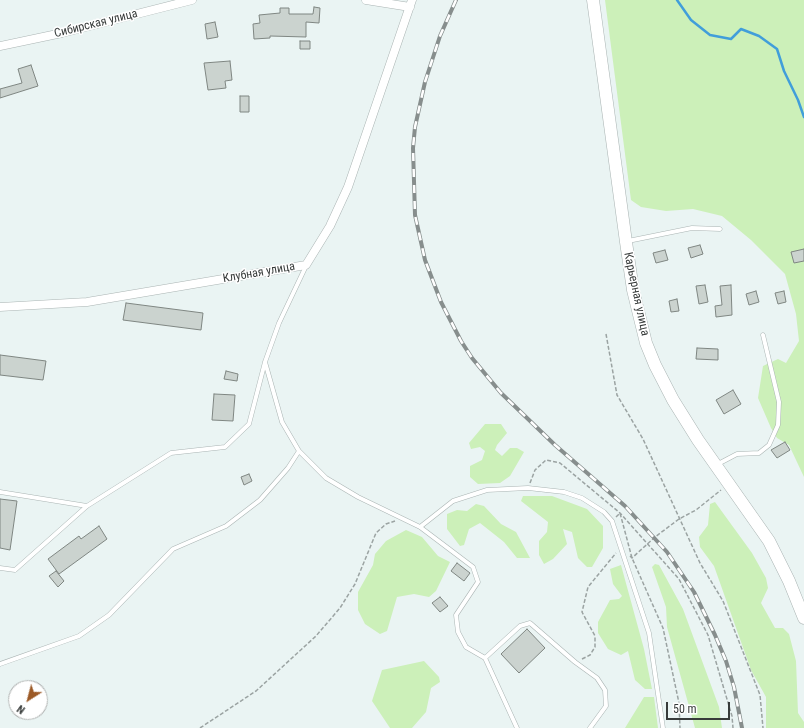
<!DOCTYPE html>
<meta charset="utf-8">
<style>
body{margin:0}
#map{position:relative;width:804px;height:728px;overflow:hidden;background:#eaf4f3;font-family:"Roboto Condensed",sans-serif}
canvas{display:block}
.north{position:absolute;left:8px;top:680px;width:40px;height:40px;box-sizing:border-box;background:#fff;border:1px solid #afb1b0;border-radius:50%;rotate:216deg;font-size:11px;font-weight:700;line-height:16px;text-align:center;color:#373b3a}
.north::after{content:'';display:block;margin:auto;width:14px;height:18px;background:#9c5a27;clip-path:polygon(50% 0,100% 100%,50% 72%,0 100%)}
.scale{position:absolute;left:666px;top:702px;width:64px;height:18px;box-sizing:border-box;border:2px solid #373b3a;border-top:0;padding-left:5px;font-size:12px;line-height:14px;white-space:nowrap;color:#373b3a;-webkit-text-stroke:3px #fff;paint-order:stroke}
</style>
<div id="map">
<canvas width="804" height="728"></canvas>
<div class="north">N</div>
<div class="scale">50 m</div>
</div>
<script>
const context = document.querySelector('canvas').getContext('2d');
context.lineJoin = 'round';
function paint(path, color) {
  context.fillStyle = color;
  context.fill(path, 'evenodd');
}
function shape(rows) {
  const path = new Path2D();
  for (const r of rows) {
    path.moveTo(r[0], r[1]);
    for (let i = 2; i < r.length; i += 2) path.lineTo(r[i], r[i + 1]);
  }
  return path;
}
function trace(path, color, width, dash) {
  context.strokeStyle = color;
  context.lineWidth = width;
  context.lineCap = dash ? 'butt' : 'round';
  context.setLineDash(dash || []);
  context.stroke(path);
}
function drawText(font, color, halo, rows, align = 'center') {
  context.font = font + ' "Roboto Condensed",sans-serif';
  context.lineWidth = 3;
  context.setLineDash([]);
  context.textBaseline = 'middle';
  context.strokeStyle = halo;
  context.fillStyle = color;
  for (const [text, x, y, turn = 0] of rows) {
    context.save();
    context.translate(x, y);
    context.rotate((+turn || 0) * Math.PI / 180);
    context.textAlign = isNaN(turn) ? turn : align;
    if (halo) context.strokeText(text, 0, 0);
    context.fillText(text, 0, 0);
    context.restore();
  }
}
const green = shape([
 [605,0,804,0,804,477,789,445,777,438,771,428,758,398,763,366,778,359,786,363,799,341,796,314,785,274,751,240,722,216,693,209,666,211,641,207,631,200],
 [485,424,501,424,507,433,497,445,495,450,502,456,510,448,517,448,524,452,510,476,500,483,478,484,470,477,470,466,482,460,485,451,480,447,471,449,469,443],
 [523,496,552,496,587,509,603,526,603,548,592,567,587,567,578,558,572,532,563,529,567,544,553,559,544,564,539,555,539,541,547,532,548,522,521,501],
 [715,502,752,553,766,578,768,588,761,603,775,628,783,628,789,634,796,661,798,713,804,722,804,728,766,728,766,697,751,670,714,566,700,547,699,537,708,525,710,504],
 [476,504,484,506,501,524,516,532,530,558,517,558,504,542,480,523,469,529,464,545,460,546,447,529,447,514,457,510,467,511],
 [406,530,422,537,438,556,450,562,436,591,429,597,414,594,397,597,387,631,380,634,365,624,358,610,358,592,373,565,375,554,386,541],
 [655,564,659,565,683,609,719,707,722,728,695,728,667,627,666,607,652,567],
 [621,565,644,649,652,689,645,689,635,680,628,651,621,655,608,649,598,633,598,622,610,600,619,599,622,596,613,584,610,569],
 [424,661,439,677,440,682,431,688,426,712,412,728,390,728,372,701,382,670],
 [644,697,654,697,658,728,625,728]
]);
const stream = shape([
 [677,0,691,20,710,35,731,39,741,29,759,36,777,49,784,71,798,100,804,117]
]);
const building = shape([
 [314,7,320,8,319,23,306,22,306,37,270,36,270,38,254,39,253,24,260,23,259,15,280,13,280,8,289,8,289,14,313,14,314,7],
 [215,22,218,37,207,39,205,24,215,22],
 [300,41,310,41,310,49,300,49,300,41],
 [230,61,232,80,225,81,226,88,208,90,204,63,230,61],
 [31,65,38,86,0,98,0,89,22,83,18,69,31,65],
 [240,96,249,96,249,112,240,112,240,96],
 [700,245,703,254,691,258,688,248,700,245],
 [804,249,804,261,794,263,791,252,804,249],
 [665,250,668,260,656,263,653,253,665,250],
 [705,285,708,302,699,304,696,286,705,285],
 [731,285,732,315,716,317,715,306,722,305,720,286,731,285],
 [756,291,759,302,749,305,746,294,756,291],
 [784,291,786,302,778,304,775,293,784,291],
 [677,299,679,311,671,312,669,301,677,299],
 [126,303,203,313,201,330,123,320,126,303],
 [697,348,718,349,718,360,696,359,697,348],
 [0,355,46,361,43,380,0,375,0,355],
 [226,371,238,374,237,381,224,379,226,371],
 [733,390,741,404,724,414,716,400,733,390],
 [214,394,235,395,233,421,212,420,214,394],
 [785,442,790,450,777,458,771,450,785,442],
 [249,474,252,481,244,485,241,477,249,474],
 [0,499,17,501,10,550,0,548,0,499],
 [99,526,107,539,59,574,48,559,79,536,81,539,99,526],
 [457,563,470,573,464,581,451,571,457,563],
 [56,571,64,581,58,587,49,576,56,571],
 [440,597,448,606,440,612,432,603,440,597],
 [527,629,545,648,519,673,501,654,527,629]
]);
const path = shape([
 [606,334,617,395,643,439,700,563,723,601,760,695,763,728],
 [530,483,535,470,546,460,560,463,620,513,679,579,708,635,732,716,733,728],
 [616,517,620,513,632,558,663,628,679,703,680,728],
 [630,556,632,558,655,537,679,519,696,510,721,490],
 [582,659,590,655,595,647,595,636,582,612,588,587,616,553],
 [200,728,256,691,316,636,340,608,355,584,376,533,386,524,395,521]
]);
const lane = shape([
 [628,241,692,228,720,229],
 [265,362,282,422,299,451,326,478,358,497,420,527,473,567,478,582,456,615,458,632,466,647,485,658,520,626,530,623,575,662,597,678,605,690,606,706,590,728],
 [718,464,737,454,759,453,769,445,778,425,779,402,763,335],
 [0,492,87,506],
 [420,527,453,501,487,490,528,488,564,492,582,498,604,512,612,521,649,633,663,728],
 [0,568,15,570,87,506,171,453,225,447,249,424,265,362,279,323,306,266],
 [485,658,517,728],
 [0,664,79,636,109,615,173,549,226,526,260,500,288,468,299,451]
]);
const street = shape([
 [366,0,410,7],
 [0,46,62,33,192,0],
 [0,307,87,302,306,265,330,226,348,187,412,0]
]);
const secondary = shape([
 [593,0,626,242,633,290,646,343,655,365,673,400,698,440,769,541,789,581,804,618]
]);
const rail = shape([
 [456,0,440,36,425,82,415,127,413,148,415,215,425,260,441,302,461,341,472,358,501,393,555,445,625,506,667,552,694,592,715,635,726,661,734,687,742,728]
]);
const streetNames = [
 ["Сибирская улица",96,24,-14],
 ["Клубная улица",259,273,-10],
 ["Карьерная улица",636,294,78]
];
paint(green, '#ccf0b9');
trace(stream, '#419eda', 2.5);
paint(building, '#cbd3cf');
trace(building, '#7f8682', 1);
trace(lane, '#aab4b3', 5);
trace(street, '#aab4b3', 9);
trace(secondary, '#aab4b3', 13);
trace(path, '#9ba3a2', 1.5, [4, 2]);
trace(lane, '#fff', 4);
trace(street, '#fff', 8);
trace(secondary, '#fff', 12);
trace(rail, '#878e8d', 4);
trace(rail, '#fff', 2.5, [8]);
drawText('12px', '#373b3a', '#fff', streetNames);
</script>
